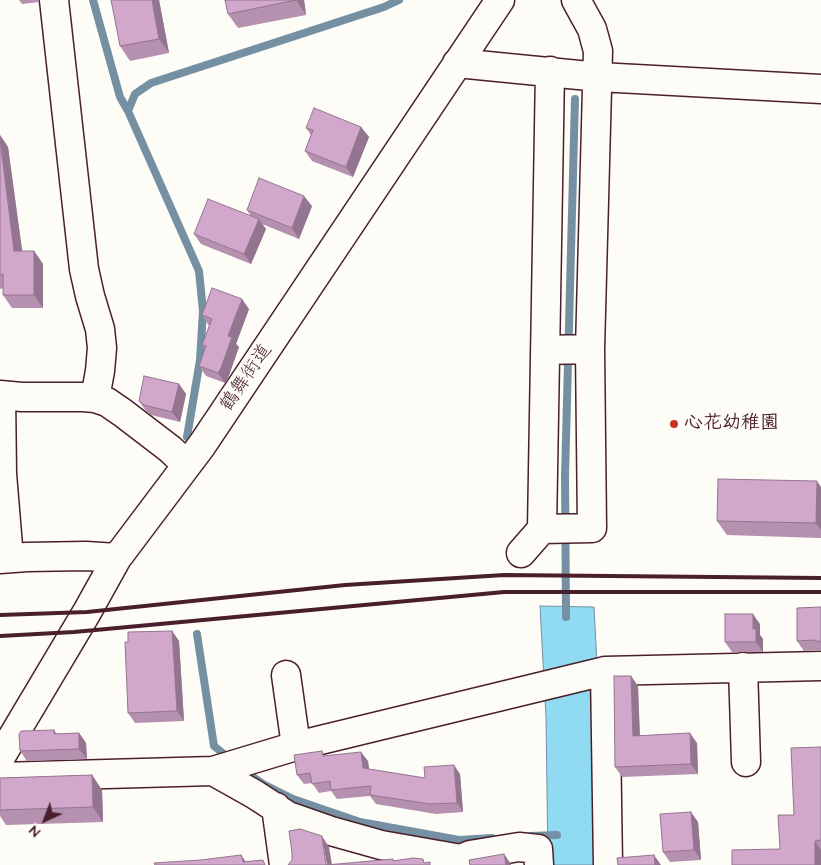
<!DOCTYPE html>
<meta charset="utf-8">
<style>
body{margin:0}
#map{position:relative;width:821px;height:865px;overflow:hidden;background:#fdfcf7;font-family:"Architects Daughter",sans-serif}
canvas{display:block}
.north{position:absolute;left:20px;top:795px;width:50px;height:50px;-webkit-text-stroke:4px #fdfcf7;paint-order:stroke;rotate:223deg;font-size:14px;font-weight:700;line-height:20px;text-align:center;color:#4a1f2b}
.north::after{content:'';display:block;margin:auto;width:18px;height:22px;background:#4a1f2b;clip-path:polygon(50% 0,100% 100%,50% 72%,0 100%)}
</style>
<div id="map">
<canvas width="821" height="865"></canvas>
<div class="north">N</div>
</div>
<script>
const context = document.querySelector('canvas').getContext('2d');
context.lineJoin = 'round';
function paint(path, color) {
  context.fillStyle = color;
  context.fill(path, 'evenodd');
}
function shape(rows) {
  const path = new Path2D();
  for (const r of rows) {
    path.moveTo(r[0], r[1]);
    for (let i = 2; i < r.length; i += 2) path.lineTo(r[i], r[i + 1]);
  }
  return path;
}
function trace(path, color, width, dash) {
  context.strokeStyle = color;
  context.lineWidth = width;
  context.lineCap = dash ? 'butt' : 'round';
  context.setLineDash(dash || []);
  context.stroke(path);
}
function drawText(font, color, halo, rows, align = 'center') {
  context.font = font + ' "Architects Daughter","Klee One",sans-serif';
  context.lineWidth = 5;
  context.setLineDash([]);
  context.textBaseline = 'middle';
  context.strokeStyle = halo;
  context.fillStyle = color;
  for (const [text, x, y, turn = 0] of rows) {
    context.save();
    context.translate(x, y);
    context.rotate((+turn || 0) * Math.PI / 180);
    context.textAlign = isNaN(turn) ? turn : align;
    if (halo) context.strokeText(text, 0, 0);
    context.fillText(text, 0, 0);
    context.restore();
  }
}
const water = shape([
 [540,606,594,607,598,683,599,865,548,865,546,717,540,606]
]);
const stream = shape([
 [93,0,120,97,128,111],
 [187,437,200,360,203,311,199,271,128,111,135,94,151,83,384,7,399,0],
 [566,617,565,476,575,99],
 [197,634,214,746,230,759],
 [240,768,263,784,293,799,360,822,459,840,492,838],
 [531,836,557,835]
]);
const minor = shape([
 [54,0,84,269,90,296,100,329,102,348,100,371,95,398],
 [457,63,599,77,821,89],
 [545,350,590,349],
 [0,395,22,397,83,397,95,398,107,402,123,413,170,449,187,465],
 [1,395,2,474,9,558],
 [542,529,592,528,590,349,598,51,592,29,576,0],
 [521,553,542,529,550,71],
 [0,559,27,557,86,556,117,558],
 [743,667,746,762],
 [605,671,608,865],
 [286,675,296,746],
 [0,758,87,612,117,558,202,445,500,0],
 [213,771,254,794,288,816,331,831,381,845,461,859,470,855,519,847,538,849,539,865],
 [0,777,213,771,296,746,605,671,821,666],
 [276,807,284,865]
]);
const rail = shape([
 [0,615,87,612,345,585,504,575,821,578],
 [0,636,74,632,504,592,821,592]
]);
const wall = shape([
 [19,0,39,0,39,2,22,4],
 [159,0,169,53,130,61,120,46],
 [225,0,304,0,306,15,238,28,228,14],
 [361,127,369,137,353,177,312,161,305,151,311,135,306,128],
 [0,135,8,147,22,251,34,251,43,264,43,308,12,308,3,295,3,288,0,289],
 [312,206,299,239,262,224,266,229,251,264,201,244,194,234,251,216,247,210],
 [249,309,236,344,239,347,228,378,225,383,206,376,199,366,205,348,202,345,209,326,202,315],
 [179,384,186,394,180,422,151,415,146,411,139,401],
 [821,487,821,538,727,535,717,521],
 [821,607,821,650,804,651,797,641],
 [760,624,760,635,763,639,763,652,732,652,725,642],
 [172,631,179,641,184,721,135,723,128,713,128,642],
 [631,676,638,686,640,735,697,743,698,774,622,777,615,767],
 [54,730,57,734,79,733,86,743,87,759,27,761,20,751],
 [821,747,821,865,780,849],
 [325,756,368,761,369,769,425,778,460,774,463,812,436,814,376,804,370,796,337,799,331,791,319,793,312,783,304,784,297,775],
 [92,775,102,790,103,822,6,825,0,816,0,778],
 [698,822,701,860,670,862,663,852]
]);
const shadedWall = shape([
 [152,0,159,0,169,53,159,39],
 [296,0,304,0,306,15],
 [361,127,369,137,353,177,346,167],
 [0,135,8,147,24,264,14,251],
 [304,196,312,206,299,239,292,228],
 [259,219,266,229,251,264,244,254],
 [34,251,43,264,43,308,34,295],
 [242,299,249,309,236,344,239,347,228,378,225,383,218,373,228,336],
 [179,384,186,394,180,422,172,412],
 [817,481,821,487,821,530,816,523],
 [753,614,760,624,760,635,763,639,763,652,756,642,753,629],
 [172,631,179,641,184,721,177,711],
 [631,676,638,686,640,746,633,736],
 [79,733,86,743,87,759,79,749],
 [690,733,697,743,698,774,691,764],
 [361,752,368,761,370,778,363,768],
 [454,765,460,774,463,812,457,803],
 [92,775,102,790,103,822,93,807],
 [691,812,698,822,701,860,694,850],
 [322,836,329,847,332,865,327,865],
 [815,841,821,850,821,865,815,865],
 [504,854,511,864,511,865,506,865],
 [241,855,248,865,243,862],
 [654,855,661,865,655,865]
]);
const building = shape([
 [111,0,152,0,159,39,120,46,111,0],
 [225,0,296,0,228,14,225,0],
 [314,108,361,127,346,167,305,151,313,130,306,128,314,108],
 [0,139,14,251,34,251,34,295,3,295,3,274,0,275,0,139],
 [259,178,304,196,292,228,247,210,259,178],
 [208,199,259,219,244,254,194,234,208,199],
 [212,288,242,299,228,336,232,337,221,368,218,373,199,366,206,346,202,345,212,319,202,315,212,288],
 [144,376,179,384,172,412,144,405,139,401,144,376],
 [718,479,817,481,816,523,717,521,718,479],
 [821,607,821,642,814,640,797,641,797,608,821,607],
 [725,614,753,614,753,629,756,629,756,642,725,642,725,614],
 [172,631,177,711,128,713,125,642,128,642,128,632,172,631],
 [614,676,631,676,633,736,690,733,691,764,615,767,614,676],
 [54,730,54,734,79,733,79,749,20,751,19,734,21,731,54,730],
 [821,747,821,840,815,841,815,865,732,865,732,850,780,849,778,815,794,815,791,748,821,747],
 [322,751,323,756,361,752,363,768,425,778,424,767,454,765,457,803,430,804,370,795,371,786,331,790,330,781,312,784,310,773,297,775,294,755,322,751],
 [92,775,93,807,0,810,0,778,92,775],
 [691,812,694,850,663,852,660,814,691,812],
 [300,829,322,836,326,865,393,859,393,861,413,858,423,859,424,863,430,862,430,865,288,865,292,860,292,853,289,831,300,829],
 [504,854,506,865,470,865,469,860,504,854],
 [241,855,243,862,263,860,265,865,155,865,154,863,201,860,241,855],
 [654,855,655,865,618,865,617,858,654,855]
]);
const markers = [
 [674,424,5,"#c8321e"]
];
const streetNames = [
 ["鶴舞街道",247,378,-56]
];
const poiNames = [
 ["心花幼稚園",684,424]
];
paint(water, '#91dbf2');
trace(water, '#7590a2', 1);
trace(stream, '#7590a2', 8);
trace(minor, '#4a1f2b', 31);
trace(minor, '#fdfcf7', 28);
trace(rail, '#4a1f2b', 4);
paint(wall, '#b590af');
paint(shadedWall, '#93758f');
paint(building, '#d2a7cc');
trace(building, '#93758f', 1);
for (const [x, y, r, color] of markers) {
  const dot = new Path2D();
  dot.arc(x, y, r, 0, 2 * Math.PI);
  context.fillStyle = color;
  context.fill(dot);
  trace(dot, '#fdfcf7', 2);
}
drawText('19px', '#4a1f2b', '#fdfcf7', streetNames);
drawText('bold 19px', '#4a1f2b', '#fdfcf7', poiNames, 'left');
</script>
